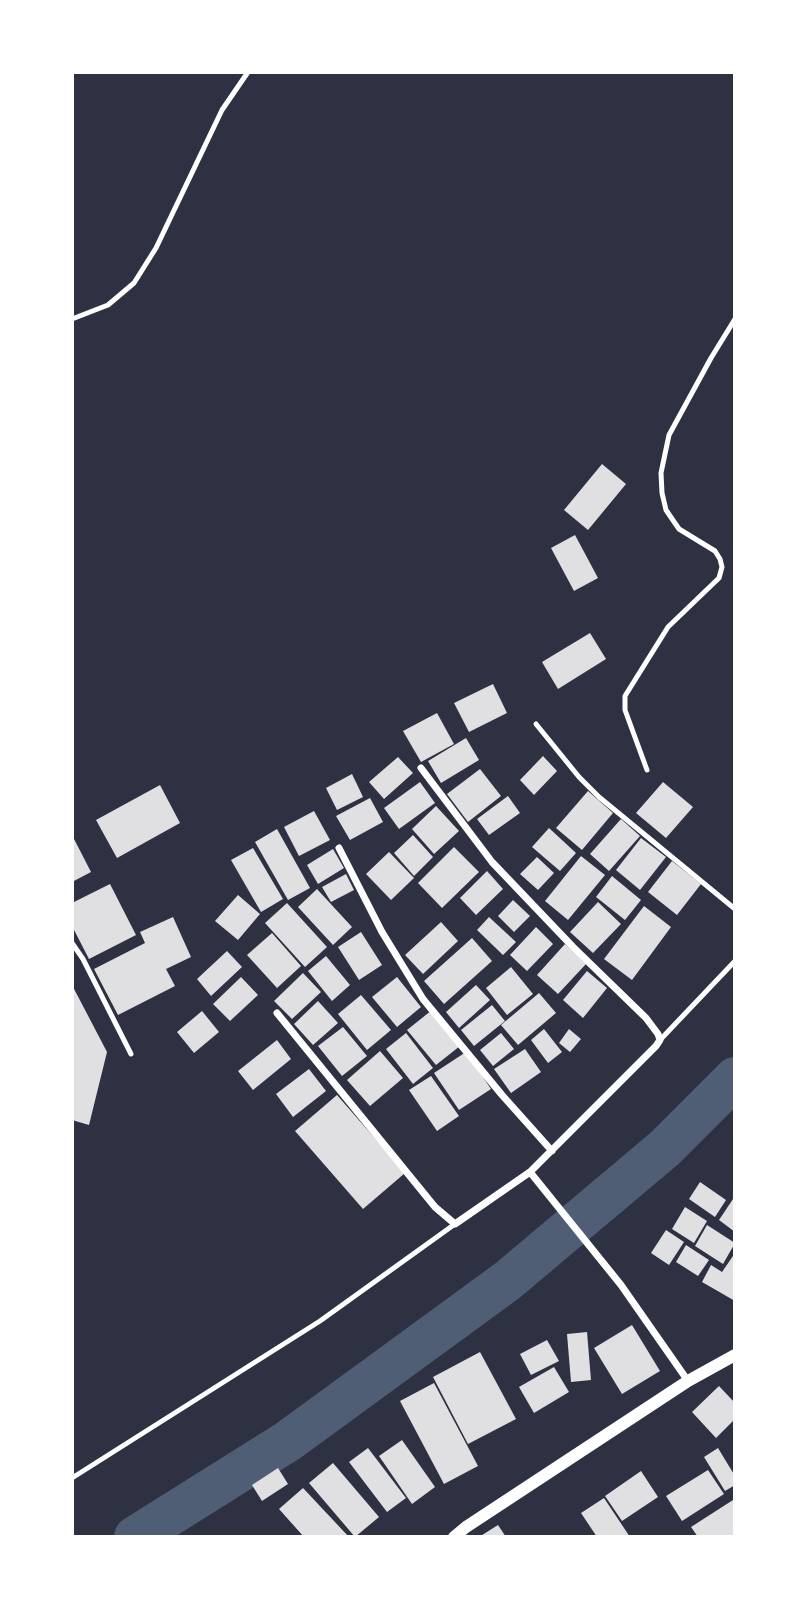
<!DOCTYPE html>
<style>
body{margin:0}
#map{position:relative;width:807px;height:1609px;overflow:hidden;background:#2d3142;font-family:"Archivo Narrow",sans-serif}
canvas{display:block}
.frame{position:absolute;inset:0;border:74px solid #fff;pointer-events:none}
</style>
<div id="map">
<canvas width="807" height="1609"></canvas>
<div class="frame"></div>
</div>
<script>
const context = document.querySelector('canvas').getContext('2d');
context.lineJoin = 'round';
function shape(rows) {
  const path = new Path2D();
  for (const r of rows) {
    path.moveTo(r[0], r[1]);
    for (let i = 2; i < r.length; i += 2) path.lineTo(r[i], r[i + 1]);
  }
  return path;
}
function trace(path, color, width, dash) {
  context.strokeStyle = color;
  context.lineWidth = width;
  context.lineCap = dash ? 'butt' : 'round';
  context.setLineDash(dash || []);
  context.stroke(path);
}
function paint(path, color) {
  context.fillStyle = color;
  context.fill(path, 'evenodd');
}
const river = shape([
 [135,1537,288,1441,507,1281,665,1148,735,1078]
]);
const building = shape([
 [602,464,626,484,588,530,564,510],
 [575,535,598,578,574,591,551,548],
 [590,633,606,659,558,689,542,662],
 [493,684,507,713,469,732,454,703],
 [437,713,454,744,421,762,403,731],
 [466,738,479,760,441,783,428,761],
 [543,756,557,771,534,795,520,780],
 [398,757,413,773,384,799,369,782],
 [480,769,501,796,468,822,447,794],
 [352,774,363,797,337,810,326,788],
 [420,782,435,803,399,829,384,808],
 [663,782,693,807,666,838,636,813],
 [160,785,180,823,117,858,96,820],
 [588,791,613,813,582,850,556,828],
 [508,796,520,813,489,835,477,819],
 [370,798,383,822,350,840,336,816],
 [436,806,459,831,434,854,412,829],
 [314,811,330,840,299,856,284,827],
 [621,819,640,836,609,871,590,854],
 [549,828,576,853,560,871,532,847],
 [277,829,310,888,288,900,255,842],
 [72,835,91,872,72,882],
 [413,835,433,857,414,876,394,853],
 [641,838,666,857,640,890,616,870],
 [454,847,479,872,442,908,418,883],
 [253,848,283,899,261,912,231,860],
 [333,849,344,868,318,884,307,865],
 [389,852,414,878,391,900,366,874],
 [581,856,605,875,568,920,545,901],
 [537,857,554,873,538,890,520,874],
 [672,861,701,884,677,915,648,892],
 [487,871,503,889,476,915,460,898],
 [346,874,354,890,331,902,322,887],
 [612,876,641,900,625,920,596,897],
 [110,884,136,935,89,959,72,926,72,903],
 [317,889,352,927,333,945,298,907],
 [238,895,260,914,238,940,215,921],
 [513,900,530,916,514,932,498,916],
 [598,902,621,924,593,953,570,932],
 [287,903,327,947,305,967,265,923],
 [644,906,671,927,632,980,604,959],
 [173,917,191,957,166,969,175,986,118,1015,94,969,145,943,140,932],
 [489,917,516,942,503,955,477,930],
 [441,922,458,941,423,974,405,955],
 [536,927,553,944,527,971,510,955],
 [361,932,382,965,359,980,338,947],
 [272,933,301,966,277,988,247,955],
 [472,938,492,961,444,1004,424,981],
 [565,944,586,964,558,994,537,975],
 [227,951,242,967,211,996,197,979],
 [326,956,350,985,332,1001,308,971],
 [511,967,533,994,507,1015,486,988],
 [587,971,607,988,583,1018,563,1000],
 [303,973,321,992,292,1019,274,1001],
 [241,977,258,995,230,1021,213,1004],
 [397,977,421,1007,397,1027,372,997],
 [72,985,107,1052,89,1125,72,1120,72,1043,74,1043,72,1040],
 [476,985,490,1000,459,1028,446,1012],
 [539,993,556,1013,518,1045,501,1025],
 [361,995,391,1030,367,1050,338,1014],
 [318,1001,338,1023,313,1045,294,1024],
 [492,1005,505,1021,474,1046,461,1030],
 [432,1010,460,1046,436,1065,407,1030],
 [202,1011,219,1032,194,1053,177,1032],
 [343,1027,367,1056,342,1076,318,1046],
 [544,1029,562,1052,548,1063,531,1040],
 [569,1029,581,1039,570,1052,559,1043],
 [406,1033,433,1068,413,1084,386,1049],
 [501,1033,514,1049,493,1066,480,1050],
 [277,1040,291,1059,253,1090,238,1071],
 [525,1049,541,1072,511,1093,494,1069],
 [380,1051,403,1078,370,1106,347,1080],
 [466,1052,491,1089,459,1110,434,1073],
 [309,1069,326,1091,293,1117,276,1094],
 [431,1076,459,1116,437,1131,409,1090],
 [337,1095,405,1173,363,1209,295,1131],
 [700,1182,726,1200,715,1217,689,1199],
 [735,1196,735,1232,719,1220],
 [685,1207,707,1221,694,1243,672,1229],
 [707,1225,735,1243,723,1264,695,1246],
 [666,1230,684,1242,669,1265,651,1253],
 [686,1245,709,1260,698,1276,676,1262],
 [735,1253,735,1301,702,1282,711,1265,722,1272],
 [632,1325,660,1371,622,1394,594,1348],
 [587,1332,591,1380,571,1382,567,1334],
 [547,1340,559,1361,531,1375,520,1354],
 [480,1352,516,1419,468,1444,433,1377],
 [554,1367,569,1392,534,1413,519,1387],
 [434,1383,478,1466,444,1484,400,1401],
 [719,1386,735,1403,735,1419,716,1438,692,1412],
 [402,1440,435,1487,412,1504,379,1456],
 [368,1448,406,1498,387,1512,349,1462],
 [718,1448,735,1476,735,1485,725,1491,704,1457],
 [333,1463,379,1517,355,1537,309,1483],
 [278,1468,288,1484,262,1501,252,1485],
 [708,1470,724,1494,682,1521,666,1496],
 [641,1471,658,1497,622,1521,605,1496],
 [303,1488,349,1537,304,1537,279,1509],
 [604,1498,630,1537,597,1537,581,1513],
 [733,1500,735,1503,735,1537,698,1537,691,1527],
 [498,1525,506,1537,479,1537]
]);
const service = shape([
 [72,319,108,305,134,283,156,248,222,110,248,72],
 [536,724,579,777,599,797,735,909],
 [647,770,625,710,625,696,668,627,719,578,722,567,720,559,715,551,679,529,666,510,662,493,661,473,669,435,711,358,735,319],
 [72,943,83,959,131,1054],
 [660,1040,735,961],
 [72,1478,320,1321,455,1224]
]);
const minor = shape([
 [339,848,382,932,423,999,502,1095,552,1151],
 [277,1013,435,1207,455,1224,530,1172,656,1046,660,1040,658,1034,646,1018,573,947,492,862,421,768],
 [530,1172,621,1285,688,1381]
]);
const tertiary = shape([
 [454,1537,466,1527,688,1381,735,1355]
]);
trace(river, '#4f5d75', 42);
paint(building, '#e0e0e3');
trace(service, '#fff', 5);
trace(minor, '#fff', 7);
trace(tertiary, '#fff', 12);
</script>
